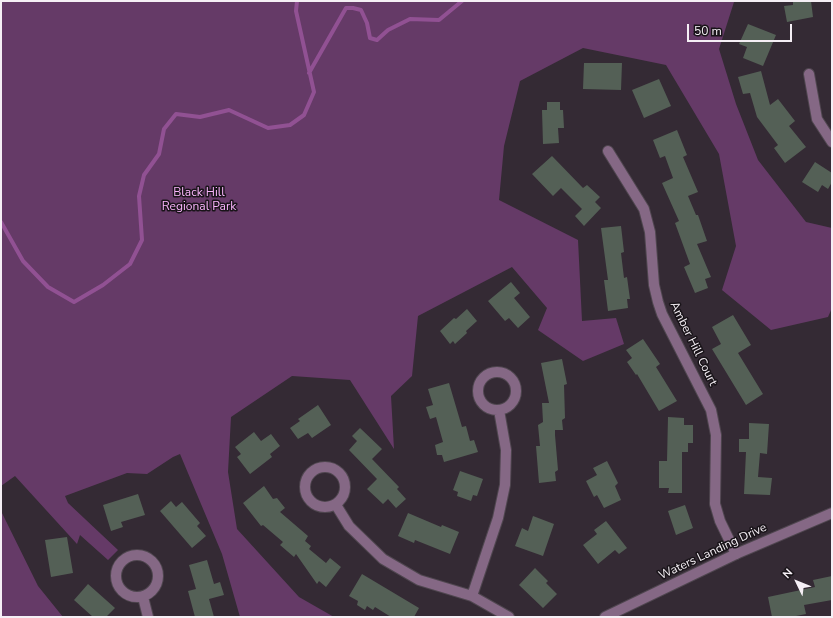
<!DOCTYPE html>
<style>
body{margin:0}
#map{position:relative;width:833px;height:618px;overflow:hidden;background:#342a34;font-family:"Nunito Sans",sans-serif}
canvas{display:block}
.frame{position:absolute;inset:0;border:2px solid #f5eff5;pointer-events:none}
.north{position:absolute;left:777px;top:562px;width:40px;height:40px;-webkit-text-stroke:3px #191419;paint-order:stroke;rotate:313deg;font-size:11px;font-weight:700;line-height:16px;text-align:center;color:#f5eff5}
.north::after{content:'';display:block;margin:auto;width:14px;height:18px;background:#f5eff5;clip-path:polygon(50% 0,100% 100%,50% 72%,0 100%)}
.scale{position:absolute;left:687px;top:24px;width:105px;height:18px;box-sizing:border-box;border:2px solid #f5eff5;border-top:0;padding-left:5px;font-size:12px;line-height:14px;white-space:nowrap;color:#f5eff5;-webkit-text-stroke:3px #191419;paint-order:stroke}
</style>
<div id="map">
<canvas width="833" height="618"></canvas>
<div class="frame"></div>
<div class="north">N</div>
<div class="scale">50 m</div>
</div>
<script>
const context = document.querySelector('canvas').getContext('2d');
context.lineJoin = 'round';
function paint(path, color) {
  context.fillStyle = color;
  context.fill(path, 'evenodd');
}
function shape(rows) {
  const path = new Path2D();
  for (const r of rows) {
    if (r.length === 3) {
      path.moveTo(r[0] + r[2], r[1]);
      path.arc(r[0], r[1], r[2], 0, 2 * Math.PI);
      continue;
    }
    path.moveTo(r[0], r[1]);
    for (let i = 2; i < r.length; i += 2) path.lineTo(r[i], r[i + 1]);
  }
  return path;
}
function trace(path, color, width, dash) {
  context.strokeStyle = color;
  context.lineWidth = width;
  context.lineCap = dash ? 'butt' : 'round';
  context.setLineDash(dash || []);
  context.stroke(path);
}
function drawText(font, color, halo, rows, align = 'center') {
  context.font = font + ' "Nunito Sans",sans-serif';
  context.lineWidth = 3;
  context.setLineDash([]);
  context.textBaseline = 'middle';
  context.strokeStyle = halo;
  context.fillStyle = color;
  for (const [text, x, y, turn = 0] of rows) {
    context.save();
    context.translate(x, y);
    context.rotate((+turn || 0) * Math.PI / 180);
    context.textAlign = isNaN(turn) ? turn : align;
    if (halo) context.strokeText(text, 0, 0);
    context.fillText(text, 0, 0);
    context.restore();
  }
}
const green = shape([
 [1,1,737,1,734,2,719,49,736,104,758,160,806,222,832,228,832,308,828,317,771,330,722,290,736,246,719,154,666,65,583,48,520,81,504,146,499,200,578,240,582,321,616,318,624,344,583,361,538,330,547,308,512,267,418,316,412,376,391,396,394,449,350,380,292,376,231,417,228,472,237,529,299,597,334,617,240,617,222,554,180,454,173,457,147,474,127,473,65,496,68,503,118,550,108,560,80,535,77,544,15,476,1,486],
 [1,511,38,586,63,617,1,617]
]);
const stream = shape([
 [309,73,346,8,353,8,361,10,367,23,370,38,377,40,388,30,410,19,439,20,462,1],
 [1,222,23,261,48,287,74,302,103,285,130,264,142,240,139,196,144,175,159,154,164,129,176,114,200,117,229,110,268,128,290,125,304,115,314,92,296,11,297,1]
]);
const building = shape([
 [793,1,811,1,813,17,787,22,784,6,793,5],
 [748,24,776,35,763,66,743,58,747,47,739,44],
 [584,63,622,63,621,90,583,89],
 [761,71,770,105,778,99,795,121,789,126,806,147,785,163,774,148,778,145,757,117,750,93,743,94,738,77],
 [659,79,671,106,644,118,632,90],
 [547,102,560,102,560,110,563,110,564,128,558,128,559,143,543,144,542,110,547,110],
 [677,130,687,155,683,157,698,192,688,196,696,215,698,215,707,241,697,244,711,277,705,279,708,288,695,293,684,267,690,264,675,223,679,221,662,183,673,178,665,156,660,158,653,140],
 [552,156,583,188,587,185,600,197,595,202,601,208,584,226,575,216,582,209,561,188,553,196,532,174],
 [815,162,832,173,832,182,828,189,822,185,818,192,802,182],
 [621,226,624,252,621,253,624,278,627,277,630,299,627,299,628,308,608,311,604,280,608,280,601,228],
 [511,282,520,293,514,298,530,317,518,328,509,318,505,321,488,301],
 [467,309,477,321,466,331,467,333,455,344,453,341,450,344,440,331,454,318,456,319],
 [733,315,751,345,738,353,763,394,746,405,712,349,721,344,712,327],
 [643,339,660,364,656,367,677,401,659,411,637,374,636,375,627,362,632,358,626,350],
 [562,359,567,384,564,385,565,418,562,420,563,430,555,430,555,435,558,470,555,472,556,481,539,483,536,446,540,446,538,425,543,422,542,403,549,403,541,363],
 [449,383,462,427,466,426,470,441,474,440,478,452,444,462,442,455,437,455,435,445,443,442,436,417,430,419,426,407,433,405,428,389],
 [318,405,331,425,312,438,308,433,298,439,290,428,300,421,298,419],
 [668,417,684,418,684,425,693,425,693,443,688,443,688,452,682,452,682,493,668,493,669,488,659,488,659,461,667,461],
 [749,423,769,424,767,454,760,453,758,477,772,478,770,495,744,494,746,452,739,452,739,439,749,439],
 [360,428,382,449,372,459,399,487,397,489,406,499,396,508,388,499,383,504,367,489,377,479,349,450,357,441,352,436],
 [254,432,261,441,271,434,280,446,270,454,272,457,250,474,237,457,241,454,235,447],
 [607,461,618,483,615,486,621,500,604,508,597,495,594,497,586,481,597,475,593,468],
 [460,471,483,479,477,496,473,495,471,501,457,496,458,492,453,490],
 [264,486,273,499,277,498,285,508,280,512,308,536,305,541,311,546,309,549,326,563,330,558,341,567,326,587,319,581,317,584,296,554,294,557,280,545,283,542,263,525,261,526,243,503],
 [138,494,145,515,121,522,123,527,111,531,103,505],
 [171,501,176,507,182,502,200,523,197,526,206,536,192,548,160,511],
 [685,505,693,528,676,535,668,511],
 [408,513,441,527,442,525,459,532,450,554,415,540,414,543,398,536],
 [533,516,554,524,543,556,515,546,522,528,528,531],
 [606,521,627,548,619,554,615,550,598,564,583,545,597,534,594,530],
 [67,537,73,573,51,577,45,540],
 [207,560,214,584,220,582,224,595,209,599,214,617,195,617,188,591,196,589,189,565],
 [535,568,548,581,546,583,557,594,543,608,519,585],
 [362,574,419,608,414,617,391,617,375,607,373,610,367,606,365,610,357,605,358,601,349,596],
 [832,576,832,600,804,605,806,614,791,617,772,617,768,597,815,587,813,580],
 [88,584,115,608,106,617,93,617,74,600]
]);
const minor = shape([
 [809,74,817,119,832,142],
 [608,151,644,209,650,232,654,285,658,302,662,314,711,410,716,435,715,504,720,521,736,554],
 [497,391,19],
 [325,487,20],
 [336,505,349,526,383,559,419,580,472,596,509,617],
 [137,576,21],
 [472,596,498,518,505,485,506,450,499,410],
 [143,597,148,617]
]);
const tertiary = shape([
 [605,617,736,554,832,513]
]);
const parkNames = [
 ["Black Hill",199,193],
 ["Regional Park",199,207]
];
const streetNames = [
 ["Amber Hill Court",693,344,64],
 ["Waters Landing Drive",713,552,-25]
];
paint(green, '#653a67');
trace(stream, '#915193', 4);
paint(building, '#546056');
trace(minor, '#4f464f', 12);
trace(tertiary, '#4f464f', 12);
trace(minor, '#856885', 10);
trace(tertiary, '#856885', 10);
drawText('12px', '#fbb5fd', '#191419', parkNames);
drawText('12px', '#f5eff5', '#191419', streetNames);
</script>
